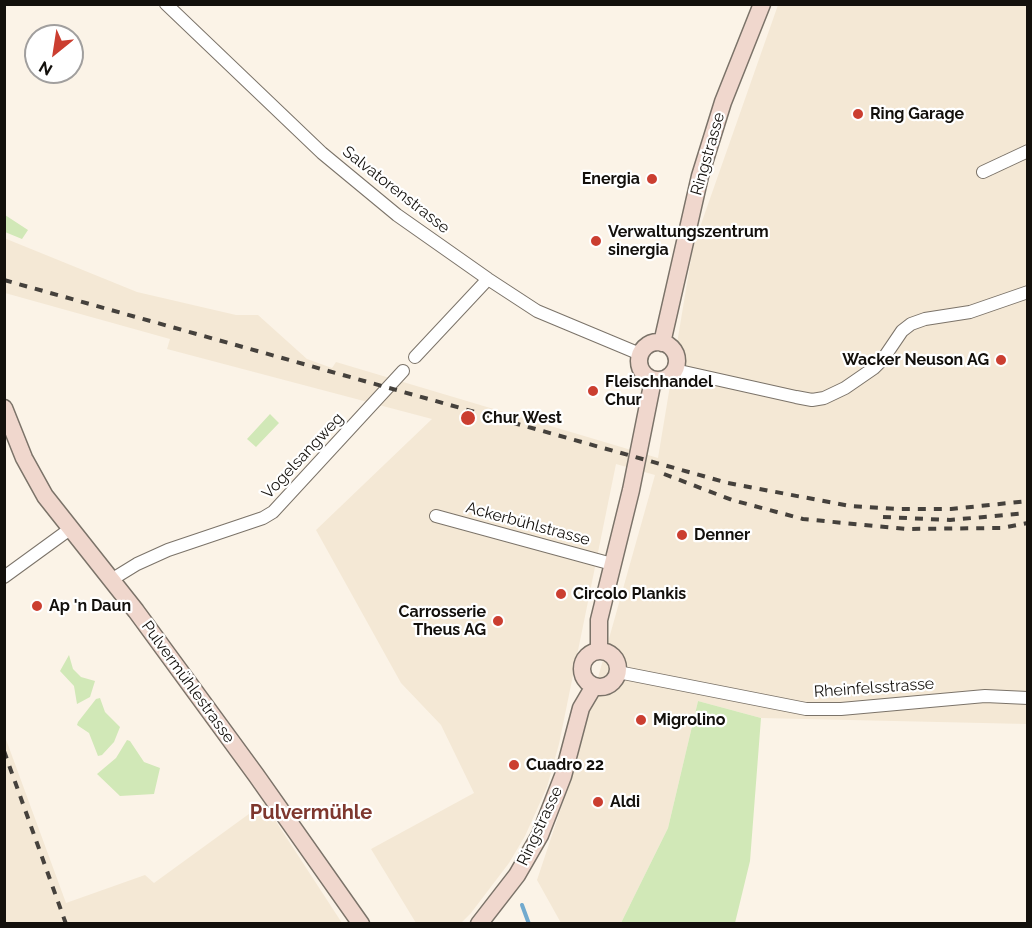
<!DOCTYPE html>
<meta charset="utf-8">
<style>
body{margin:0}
#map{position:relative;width:1032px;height:928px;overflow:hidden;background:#fbf3e7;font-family:Raleway,sans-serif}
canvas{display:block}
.frame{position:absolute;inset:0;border:6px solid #13100c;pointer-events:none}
.north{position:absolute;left:24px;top:24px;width:60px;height:60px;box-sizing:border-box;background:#fff;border:2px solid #a19f9e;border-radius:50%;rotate:210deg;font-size:16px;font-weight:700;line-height:24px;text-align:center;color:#13100c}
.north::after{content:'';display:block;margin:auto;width:21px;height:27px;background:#cb3e30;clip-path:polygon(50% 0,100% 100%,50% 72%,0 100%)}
</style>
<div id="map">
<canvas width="1032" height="928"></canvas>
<div class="frame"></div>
<div class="north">N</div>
</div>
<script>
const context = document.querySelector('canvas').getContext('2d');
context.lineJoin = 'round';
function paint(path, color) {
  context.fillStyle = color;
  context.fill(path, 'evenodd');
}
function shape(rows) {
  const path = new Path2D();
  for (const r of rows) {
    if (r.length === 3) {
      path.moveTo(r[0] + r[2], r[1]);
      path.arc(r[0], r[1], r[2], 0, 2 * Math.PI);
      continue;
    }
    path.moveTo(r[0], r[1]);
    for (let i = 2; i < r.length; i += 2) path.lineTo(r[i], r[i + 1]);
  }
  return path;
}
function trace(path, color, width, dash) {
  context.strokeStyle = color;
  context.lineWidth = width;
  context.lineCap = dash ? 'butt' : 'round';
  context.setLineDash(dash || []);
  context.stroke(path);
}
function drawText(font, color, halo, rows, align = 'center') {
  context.font = font + ' Raleway,sans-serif';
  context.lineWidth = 4.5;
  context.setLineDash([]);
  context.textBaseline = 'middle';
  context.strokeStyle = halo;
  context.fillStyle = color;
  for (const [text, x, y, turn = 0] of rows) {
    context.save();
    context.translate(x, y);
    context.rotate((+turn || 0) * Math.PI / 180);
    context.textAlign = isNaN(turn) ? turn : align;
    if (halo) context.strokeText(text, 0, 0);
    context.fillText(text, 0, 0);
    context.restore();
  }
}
const built = shape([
 [778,5,1027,5,1027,724,761,718,698,701,668,828,621,923,561,923,537,880,563,802,655,475,616,464,559,744,547,787,525,836,509,863,471,913,461,923,416,923,371,849,474,793,441,725,401,683,316,530,432,419,167,349,170,339,5,293,4,238,137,292,236,315,258,315,307,359,332,368,336,362,658,458,693,247],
 [4,734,66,903,145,875,154,883,264,803,342,923,5,923]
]);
const green = shape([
 [5,215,28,230,22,239,5,232],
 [270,414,279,423,256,447,247,439],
 [69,655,73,669,81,677,95,681,90,697,77,704,74,686,60,671],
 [100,698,105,712,120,727,114,742,102,755,98,756,89,733,77,725,78,722,96,699],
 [698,701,761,718,750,861,735,923,621,923,668,828],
 [127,740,130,741,144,762,160,768,154,794,120,796,97,774,116,758]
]);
const stream = shape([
 [522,905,529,924]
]);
const street = shape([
 [166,4,322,153,397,215,488,279,537,311,640,354],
 [983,172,1028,151],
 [415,357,488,279],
 [675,370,796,397,812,400,824,398,845,388,874,368,883,359,902,331,911,324,925,319,970,312,1028,292],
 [436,516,612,564],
 [4,577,70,529],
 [111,580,137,564,168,550,263,518,273,512,403,371],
 [618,672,806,709,841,709,985,696,1028,698]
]);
const secondary = shape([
 [658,361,19],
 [662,343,700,176,723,102,762,4],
 [4,408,24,458,45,496,136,611,256,775,361,924],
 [599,651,599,620,631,490,653,380],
 [600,669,18],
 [479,924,517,875,540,835,563,776,581,708,594,686]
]);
const rail = shape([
 [4,280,728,483,850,506,897,509,951,509,1028,501],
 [664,474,732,500,803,519,906,529,1002,528,1028,523],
 [883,517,950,520,1028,513],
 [4,751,66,924]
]);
const markers = [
 [858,114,6,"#cb3e30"],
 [652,179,6,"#cb3e30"],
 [596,241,6,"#cb3e30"],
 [1001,360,6,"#cb3e30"],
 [593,391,6,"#cb3e30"],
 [468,418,8,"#cb3e30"],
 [682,535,6,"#cb3e30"],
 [561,594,6,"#cb3e30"],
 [37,606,6,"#cb3e30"],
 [498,621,6,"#cb3e30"],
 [641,720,6,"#cb3e30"],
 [514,765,6,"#cb3e30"],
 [598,802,6,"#cb3e30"]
];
const poiNames = [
 ["Ring Garage",870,114],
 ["Energia",640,179,"right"],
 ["Verwaltungszentrum",608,232],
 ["sinergia",608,250],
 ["Wacker Neuson AG",989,360,"right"],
 ["Fleischhandel",605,382],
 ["Chur",605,400],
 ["Chur West",482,418],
 ["Denner",694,535],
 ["Circolo Plankis",573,594],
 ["Ap 'n Daun",49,606],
 ["Carrosserie",486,612,"right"],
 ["Theus AG",486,630,"right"],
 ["Migrolino",653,720],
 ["Cuadro 22",526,765],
 ["Aldi",610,802]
];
const streetNames = [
 ["Ringstrasse",708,154,-74],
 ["Salvatorenstrasse",396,190,38],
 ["Vogelsangweg",303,456,-47],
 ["Ackerbühlstrasse",528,524,15],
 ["Pulvermühlestrasse",188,682,54],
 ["Rheinfelsstrasse",874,688,-4],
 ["Ringstrasse",540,826,-65]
];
const quarterNames = [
 ["Pulvermühle",311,813]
];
paint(built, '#f4e8d5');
paint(green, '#d1e8b7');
trace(stream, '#72aace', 4);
trace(street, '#7b7369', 14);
trace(secondary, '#7b7369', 19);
trace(street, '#fff', 12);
trace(secondary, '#f0d7cd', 16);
trace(rail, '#45413c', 4, [8, 8]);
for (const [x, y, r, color] of markers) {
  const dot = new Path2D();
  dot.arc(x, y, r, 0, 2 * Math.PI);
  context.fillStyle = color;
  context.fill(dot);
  trace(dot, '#fff', 2);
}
drawText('bold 16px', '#13100c', '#fff', poiNames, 'left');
drawText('16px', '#13100c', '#fff', streetNames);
drawText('bold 20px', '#7e372e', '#fff', quarterNames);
</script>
